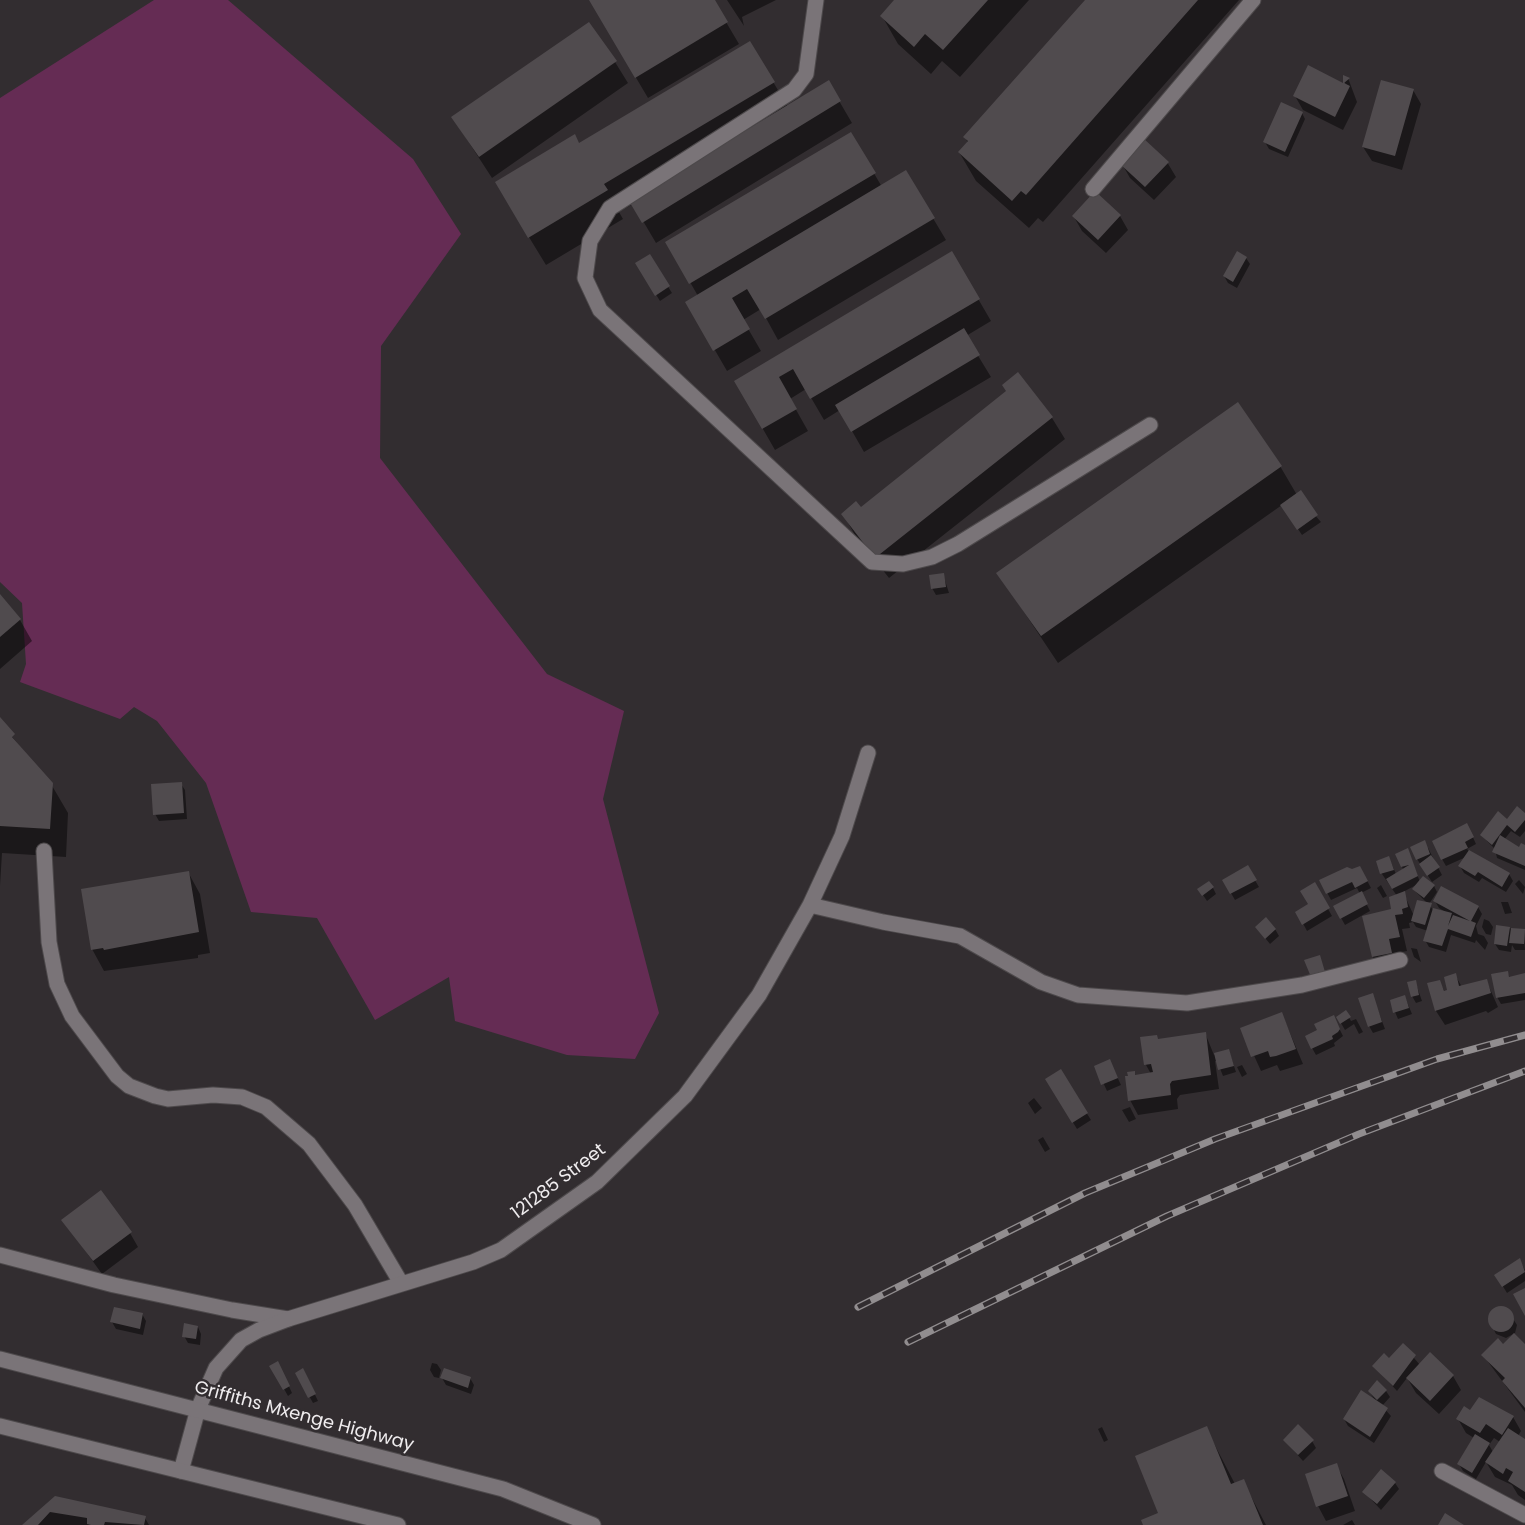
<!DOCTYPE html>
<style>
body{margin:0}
canvas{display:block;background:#322d30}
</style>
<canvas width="1525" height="1525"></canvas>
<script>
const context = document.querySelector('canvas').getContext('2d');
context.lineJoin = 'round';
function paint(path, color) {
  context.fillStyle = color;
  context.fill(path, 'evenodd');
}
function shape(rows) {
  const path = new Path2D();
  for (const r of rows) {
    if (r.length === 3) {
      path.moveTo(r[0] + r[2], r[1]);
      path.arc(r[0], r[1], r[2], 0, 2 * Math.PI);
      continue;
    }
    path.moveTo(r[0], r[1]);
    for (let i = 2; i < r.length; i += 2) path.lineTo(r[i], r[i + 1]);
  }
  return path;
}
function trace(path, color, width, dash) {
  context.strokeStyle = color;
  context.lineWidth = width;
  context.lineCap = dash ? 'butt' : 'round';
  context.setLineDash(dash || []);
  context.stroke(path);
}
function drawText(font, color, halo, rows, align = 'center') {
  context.font = font + ' Poppins,sans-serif';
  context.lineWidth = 5;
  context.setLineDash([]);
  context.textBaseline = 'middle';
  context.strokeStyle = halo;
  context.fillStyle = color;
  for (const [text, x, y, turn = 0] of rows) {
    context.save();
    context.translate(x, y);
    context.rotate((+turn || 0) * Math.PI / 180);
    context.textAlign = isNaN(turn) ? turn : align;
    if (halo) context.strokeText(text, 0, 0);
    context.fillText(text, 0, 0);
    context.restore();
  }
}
const green = shape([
 [154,0,228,0,413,159,461,234,381,346,380,458,547,674,624,711,603,799,659,1013,635,1059,567,1055,455,1021,449,977,375,1020,317,918,251,912,206,783,157,721,134,707,120,719,20,682,26,664,22,603,0,582,0,98]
]);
const shadow = shape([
 [590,0,713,0,739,44,648,98],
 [727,0,776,0,742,17,744,26],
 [896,0,1029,0,960,77,942,61,931,74,898,44,882,16],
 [1087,0,1239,0,1043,222,1038,218,1029,228,976,181,959,152,968,143,965,137],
 [750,43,788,107,828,82,852,123,656,243,633,204,619,212,623,219,546,265,513,211,579,145],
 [615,62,628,83,492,178,453,118],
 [1348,78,1357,102,1343,130,1303,110,1295,96,1347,86,1343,80],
 [1413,90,1421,104,1402,170,1372,161,1363,147],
 [1302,113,1305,119,1288,157,1269,149,1265,142],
 [851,134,882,187,906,173,946,240,778,340,761,309,743,320,761,351,727,371,687,302,698,296,667,242],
 [1167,162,1176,177,1154,200,1130,178,1122,164],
 [1120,216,1128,230,1106,253,1082,231,1074,217],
 [952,254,991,321,966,336,991,377,864,452,840,410,824,420,806,389,790,399,808,431,775,450,736,382],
 [649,256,672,293,660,301,637,264],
 [1246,258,1250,264,1237,288,1228,283,1224,276],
 [1007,392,1052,418,1065,439,889,578,855,535,843,514,861,509],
 [1280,466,1297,495,1321,522,1302,535,1282,505,1058,663,998,573],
 [943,574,949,593,936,595,932,588],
 [0,597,20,620,32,641,0,669],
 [0,722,51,784,68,813,66,857,2,853,0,886],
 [181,784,185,790,187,819,159,821,155,814],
 [1525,815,1525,831,1520,837,1511,831,1504,840,1520,849,1525,847,1525,870,1497,858,1495,849,1481,835],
 [1470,831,1476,844,1467,849,1469,851,1509,874,1513,881,1506,892,1482,878,1479,882,1464,873,1460,866,1466,857,1446,866,1442,859],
 [1428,848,1442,875,1432,882,1417,859],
 [1408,850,1420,882,1434,886,1437,892,1429,904,1433,910,1447,913,1439,908,1435,901,1478,907,1482,914,1476,926,1478,934,1484,936,1488,943,1485,950,1476,940,1475,943,1451,935,1446,952,1429,947,1425,940,1428,931,1416,927,1413,922,1409,923,1410,928,1402,929,1407,951,1396,953,1381,971,1373,957,1397,896,1382,874,1378,862,1389,858,1396,874,1403,869,1397,855],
 [1418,884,1414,890,1428,904,1414,916,1403,892],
 [1247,867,1259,887,1235,900,1224,881],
 [1360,867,1371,888,1361,893,1370,911,1345,925,1335,907,1360,894,1357,888,1331,900,1321,881],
 [188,872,200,894,210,953,198,955,198,958,104,971,92,949],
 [1519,880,1525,887,1523,894,1515,884],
 [1314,884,1332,916,1307,931,1297,912,1310,905],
 [1381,885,1387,896,1383,898,1377,888],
 [1213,888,1216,894,1207,901,1199,889],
 [1501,902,1508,902,1512,913,1505,914],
 [1484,919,1489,921,1493,927,1491,935,1486,934,1482,927],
 [1498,927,1524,930,1525,950,1515,950,1512,945,1511,952,1499,950,1495,944],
 [1257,928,1275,929,1279,936,1270,944],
 [1411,948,1417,949,1421,962,1414,957],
 [1507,972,1510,978,1525,975,1525,1000,1501,1004,1497,997],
 [1455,975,1462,987,1486,980,1498,1007,1488,1013,1486,1011,1445,1025,1436,1011,1429,984,1439,981,1445,992,1449,991],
 [1415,981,1422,1001,1416,1003,1412,996],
 [1372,995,1385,1029,1373,1033,1369,1026],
 [1405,997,1412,1014,1398,1019,1395,1012],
 [1346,1012,1351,1021,1356,1019,1363,1032,1359,1034,1354,1024,1345,1030,1338,1018],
 [1282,1014,1303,1064,1280,1071,1277,1065,1261,1071,1242,1029],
 [1337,1024,1343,1036,1334,1043,1335,1046,1316,1055,1312,1048,1319,1031],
 [1205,1033,1214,1055,1229,1051,1236,1072,1223,1076,1217,1061,1215,1061,1219,1089,1180,1095,1177,1099,1178,1109,1138,1115,1130,1100,1134,1073,1136,1076,1151,1074,1146,1065,1158,1040],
 [1242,1065,1247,1074,1242,1077,1237,1067],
 [1096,1067,1113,1068,1121,1085,1107,1091],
 [1060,1071,1091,1120,1077,1129,1047,1080],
 [1034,1098,1042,1108,1035,1114,1028,1103],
 [1130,1107,1136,1119,1129,1122,1122,1110],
 [1043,1137,1050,1149,1045,1152,1038,1140],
 [63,1220,130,1233,138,1247,102,1274],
 [1519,1260,1525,1270,1525,1281,1507,1293,1496,1275],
 [1498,1307,1506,1308,1517,1325,1515,1333,1506,1338,1496,1334,1489,1320,1491,1312],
 [142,1314,146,1321,143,1335,116,1329,112,1322],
 [198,1327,201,1334,200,1345,188,1343,184,1336],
 [1403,1345,1420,1365,1453,1376,1461,1390,1439,1414,1416,1393,1407,1378,1397,1391,1374,1366,1389,1360],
 [1503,1346,1525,1347,1525,1412,1483,1355],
 [432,1363,437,1364,441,1370,439,1378,434,1377,430,1370],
 [271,1366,281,1369,292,1393,288,1396],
 [297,1374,306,1376,318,1401,313,1403],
 [442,1378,470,1378,474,1385,471,1394,446,1385],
 [1369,1391,1386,1391,1390,1397,1382,1406,1391,1416,1374,1443,1348,1426,1344,1419,1376,1402],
 [1471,1412,1513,1417,1521,1431,1518,1436,1525,1440,1525,1500,1518,1495,1512,1485,1495,1477,1486,1462,1476,1479,1463,1471,1459,1464,1474,1438,1466,1433,1458,1419],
 [1494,1438,1500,1442,1493,1452,1489,1445],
 [1102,1427,1108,1440,1104,1442,1098,1429],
 [1206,1428,1235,1484,1243,1481,1266,1525,1144,1525,1160,1514],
 [1284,1440,1312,1441,1316,1448,1303,1461],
 [1336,1465,1344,1479,1355,1511,1326,1521,1318,1506],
 [1395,1483,1399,1489,1381,1510,1364,1492],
 [56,1498,145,1518,149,1525,24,1525],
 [1352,1520,1355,1525,1343,1525]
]);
const building = shape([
 [589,0,715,0,728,22,635,78],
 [894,0,988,0,943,50,925,34,914,47,880,16],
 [1085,0,1198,0,1026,195,1021,191,1012,201,958,152,968,141,963,137],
 [589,22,617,61,479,157,451,117],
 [750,41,775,82,604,184,608,190,528,238,495,182,575,134,579,143],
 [1308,65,1343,83,1343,75,1350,78,1344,83,1350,86,1335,117,1293,96],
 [829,80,841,101,642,223,629,201],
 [1381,80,1414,89,1395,156,1362,147],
 [1281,102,1303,112,1285,152,1263,142],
 [851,132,876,173,689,284,665,242],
 [1143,138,1169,162,1145,187,1120,164],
 [906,170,935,218,765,319,747,289,732,298,750,329,713,351,685,302],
 [1095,191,1121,215,1098,240,1072,216],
 [952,251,980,299,810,399,793,369,779,377,797,409,762,429,734,381],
 [1237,251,1247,257,1233,282,1223,276],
 [650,254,670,286,655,296,635,263],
 [964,328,980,355,851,432,835,405],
 [1018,372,1053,417,875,558,841,514,856,501,861,507,1006,391,1002,385],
 [1238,402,1282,466,1041,636,996,573],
 [1301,490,1318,515,1297,530,1280,505],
 [944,573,946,587,931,589,929,575],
 [0,594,21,619,0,637],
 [0,717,15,734,12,737,53,783,50,829,0,826],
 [182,782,184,813,153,815,151,784],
 [1517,806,1525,813,1525,820,1515,832,1507,825,1492,845,1480,835,1498,811,1507,819],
 [1467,823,1474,837,1465,842,1468,848,1441,860,1432,841],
 [1500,835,1519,847,1521,843,1525,845,1525,866,1492,852],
 [1425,840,1430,854,1416,860,1410,847],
 [1408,848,1418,876,1392,889,1386,879,1409,865,1401,867,1395,854],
 [1469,850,1510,873,1502,887,1478,872,1475,876,1458,866],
 [1431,855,1440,867,1427,876,1419,864],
 [1389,856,1394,870,1380,874,1376,861],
 [1248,865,1257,880,1230,894,1222,880],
 [1360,866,1368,881,1355,888,1352,882,1326,894,1319,880,1347,867,1352,869],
 [189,871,199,932,104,950,103,948,91,950,81,889],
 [1423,876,1435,885,1424,898,1412,889],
 [1209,881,1214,887,1202,896,1197,889],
 [1315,882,1330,908,1302,925,1295,912,1308,904,1300,891],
 [1441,886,1479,906,1471,921,1476,923,1471,937,1448,929,1442,946,1423,941,1433,908,1452,913,1448,926,1453,915,1470,921,1433,901],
 [1362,891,1368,904,1340,919,1333,906],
 [1405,891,1408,907,1402,909,1403,914,1395,915,1400,937,1389,939,1392,953,1372,957,1362,916,1391,909,1389,897],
 [1417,900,1432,903,1425,925,1411,921],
 [1266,917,1276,929,1265,939,1255,927],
 [1496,925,1510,927,1507,946,1494,944],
 [1511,928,1525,929,1524,944,1509,943],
 [1320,955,1325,972,1311,977,1304,960],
 [1508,971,1509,977,1525,973,1525,993,1496,998,1491,974],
 [1456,973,1459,986,1487,979,1491,993,1435,1011,1427,983,1440,980,1444,991,1447,990,1444,977],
 [1416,980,1419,995,1411,997,1407,982],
 [1373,993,1382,1022,1368,1027,1358,998],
 [1405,995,1409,1008,1393,1013,1390,1000],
 [1346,1010,1351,1017,1340,1024,1336,1017],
 [1282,1012,1296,1049,1276,1056,1270,1057,1268,1051,1251,1057,1240,1028],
 [1334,1015,1340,1029,1338,1032,1332,1036,1333,1039,1311,1049,1305,1036,1317,1030,1314,1024],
 [1206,1032,1211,1075,1172,1081,1170,1084,1171,1095,1128,1101,1125,1076,1128,1076,1127,1072,1135,1071,1135,1075,1153,1072,1151,1064,1144,1065,1140,1037,1157,1035,1158,1039],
 [1229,1049,1234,1066,1218,1070,1214,1053],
 [1110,1059,1118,1078,1101,1085,1094,1066],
 [1061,1069,1088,1113,1072,1123,1045,1079],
 [101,1190,132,1232,93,1261,61,1220],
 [1520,1258,1525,1272,1502,1287,1494,1275],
 [1525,1288,1525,1316,1513,1294],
 [1501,1319,13],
 [114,1307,143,1313,140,1329,110,1322],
 [184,1323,198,1326,196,1339,182,1337],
 [1514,1333,1525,1344,1525,1408,1502,1381,1505,1378,1481,1355,1498,1338,1503,1344],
 [1403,1343,1416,1355,1393,1386,1372,1366,1384,1353,1389,1358],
 [1430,1352,1454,1375,1430,1401,1406,1378],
 [278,1361,290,1386,283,1390,269,1366],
 [303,1368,316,1394,308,1398,295,1373],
 [444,1368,471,1377,468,1388,440,1378],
 [1377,1380,1387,1390,1377,1400,1368,1391],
 [1361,1390,1388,1408,1370,1437,1343,1419],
 [1479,1397,1514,1416,1502,1435,1486,1424,1480,1433,1456,1419,1464,1406,1470,1410],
 [1298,1424,1314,1440,1298,1455,1283,1440],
 [1207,1426,1231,1484,1244,1479,1263,1525,1143,1525,1141,1520,1158,1513,1135,1456],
 [1508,1428,1525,1439,1525,1492,1508,1481,1513,1472,1506,1468,1503,1474,1485,1462],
 [1475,1434,1490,1443,1472,1473,1457,1464],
 [1337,1463,1348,1496,1316,1507,1305,1474],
 [1381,1469,1396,1482,1377,1504,1362,1492],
 [55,1496,146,1516,144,1525,105,1522,104,1525,91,1525,87,1524,87,1518,50,1512,38,1525,22,1525],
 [1445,1513,1464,1525,1438,1525]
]);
const service = shape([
 [816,0,806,74,794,90,610,208,590,241,585,278,600,310,872,562,903,564,932,557,958,544,1150,425],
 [1093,189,1253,0],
 [44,851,49,942,57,984,72,1016,117,1076,129,1086,155,1096,168,1099,213,1095,242,1097,266,1107,309,1144,355,1205,401,1283],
 [0,1255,114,1285,232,1310,288,1319]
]);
const minor = shape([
 [810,905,883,922,960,936,1041,982,1078,995,1187,1003,1302,985,1400,960],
 [181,1471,198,1409,216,1368,241,1340,259,1330,288,1319,473,1262,501,1250,597,1182,685,1096,759,995,810,905,842,836,868,753],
 [1442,1471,1525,1515]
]);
const tertiary = shape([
 [0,1359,503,1489,593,1525],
 [0,1426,398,1525]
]);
const rail = shape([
 [858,1307,1085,1193,1215,1139,1437,1059,1525,1035],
 [908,1342,1167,1216,1359,1134,1525,1071]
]);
const streetNames = [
 ["121285 Street",559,1182,-37],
 ["Griffiths Mxenge Highway",304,1417,15]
];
paint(green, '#652c54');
paint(shadow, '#0007');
paint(building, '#504b4e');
trace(service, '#4d494b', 17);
trace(minor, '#4d494b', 17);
trace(tertiary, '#4d494b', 17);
trace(service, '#7a7478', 15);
trace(minor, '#7a7478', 15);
trace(tertiary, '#7a7478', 15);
trace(rail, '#918d8f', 7);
trace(rail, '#322d30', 4.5, [14]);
drawText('18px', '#efecee', '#322d30', streetNames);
</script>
